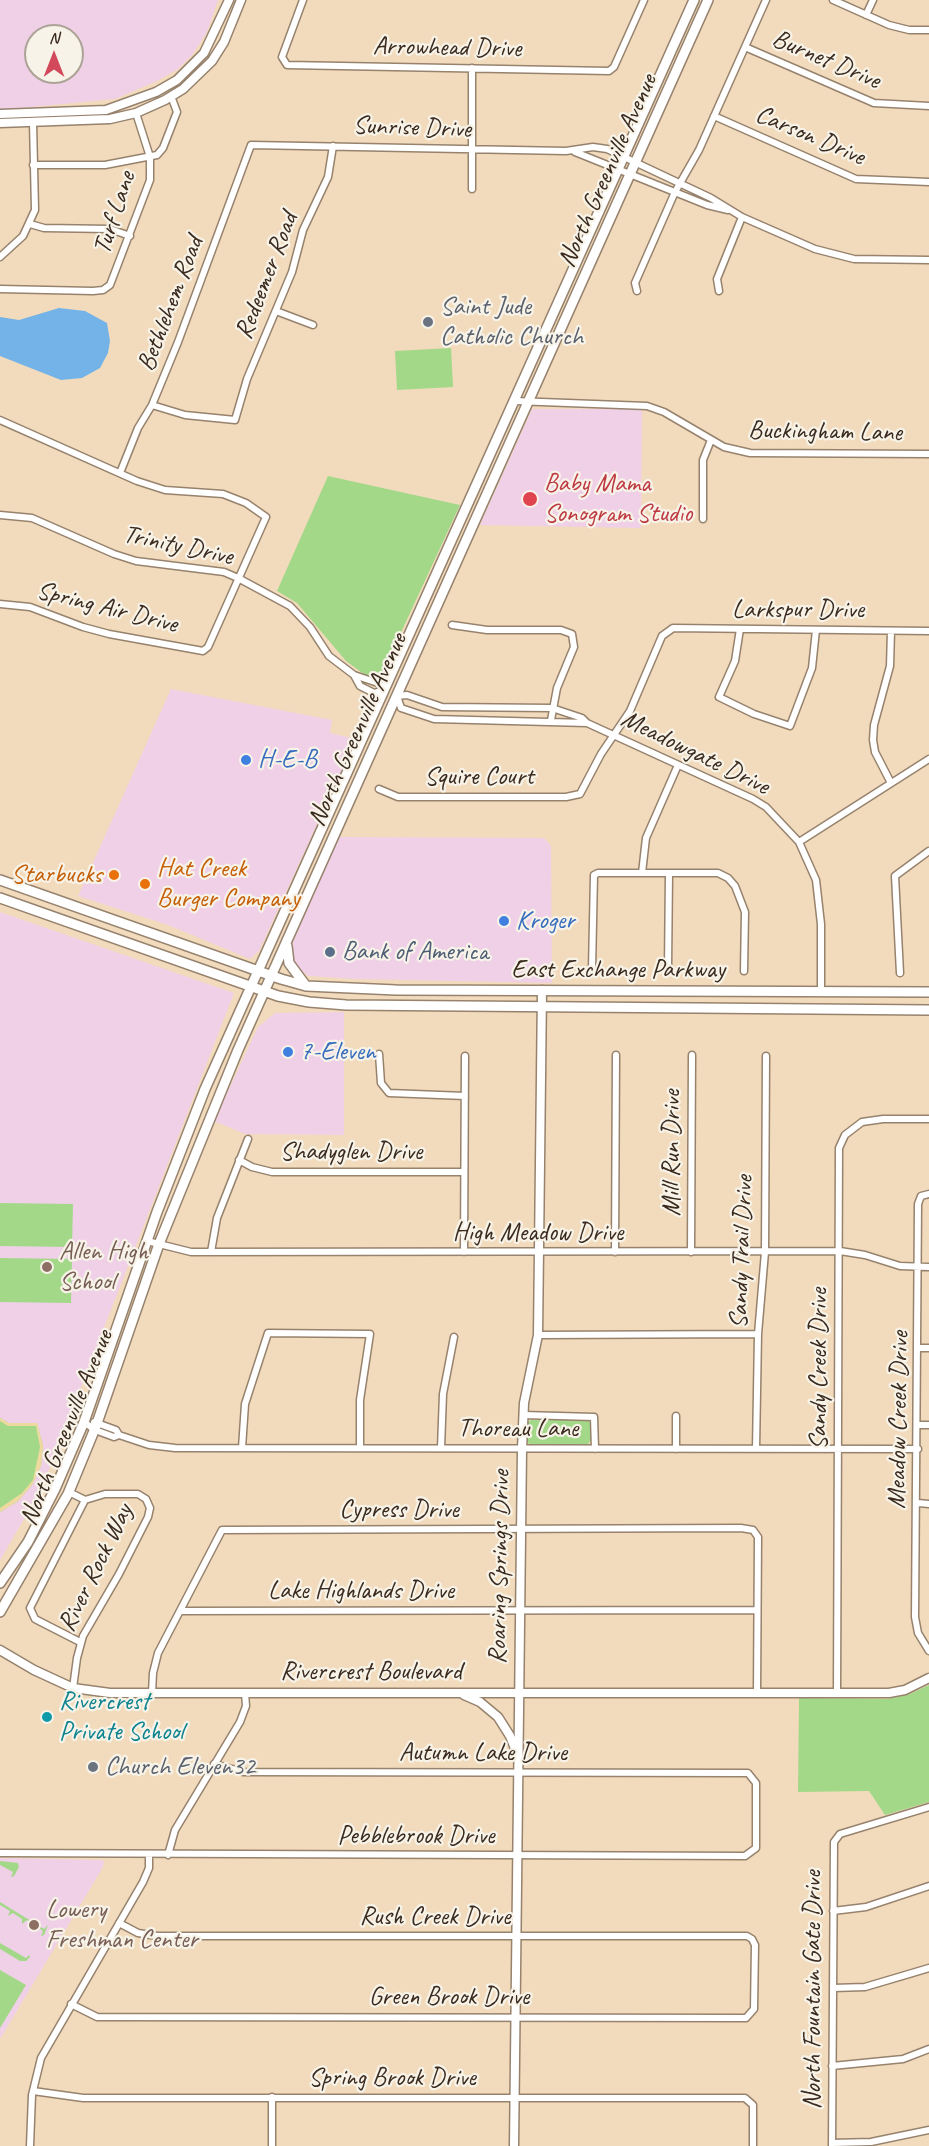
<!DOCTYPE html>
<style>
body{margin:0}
#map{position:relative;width:929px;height:2146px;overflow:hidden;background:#f2dbbc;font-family:Caveat,sans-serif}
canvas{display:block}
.north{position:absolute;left:24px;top:24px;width:60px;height:60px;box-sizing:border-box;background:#f7f3e8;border:2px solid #aca397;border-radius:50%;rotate:0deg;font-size:16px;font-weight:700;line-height:24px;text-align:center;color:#3b2a1e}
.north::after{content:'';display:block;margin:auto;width:21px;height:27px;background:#d1495b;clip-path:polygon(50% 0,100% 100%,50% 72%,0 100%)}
</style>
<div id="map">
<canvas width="929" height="2146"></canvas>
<div class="north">N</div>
</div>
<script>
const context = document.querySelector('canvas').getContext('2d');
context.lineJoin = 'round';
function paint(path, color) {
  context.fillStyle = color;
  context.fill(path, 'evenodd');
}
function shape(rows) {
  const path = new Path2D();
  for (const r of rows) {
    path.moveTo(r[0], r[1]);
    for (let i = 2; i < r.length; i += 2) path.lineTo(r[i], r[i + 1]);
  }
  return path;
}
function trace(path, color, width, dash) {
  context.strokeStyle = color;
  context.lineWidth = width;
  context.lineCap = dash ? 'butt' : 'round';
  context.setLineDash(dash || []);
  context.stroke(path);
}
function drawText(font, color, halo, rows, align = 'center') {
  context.font = font + ' Caveat,sans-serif';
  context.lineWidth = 4.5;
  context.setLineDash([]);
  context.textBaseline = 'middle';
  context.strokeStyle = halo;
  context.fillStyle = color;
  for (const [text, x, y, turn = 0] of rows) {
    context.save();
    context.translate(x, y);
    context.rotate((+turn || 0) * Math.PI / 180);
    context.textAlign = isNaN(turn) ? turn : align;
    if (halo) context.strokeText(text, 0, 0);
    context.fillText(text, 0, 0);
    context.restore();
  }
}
const built = shape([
 [0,0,218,0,207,32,192,55,178,69,157,81,115,99,0,110],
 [36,36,72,36,72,72,36,72],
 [532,409,642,409,641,528,480,525],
 [171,689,332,720,330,733,356,739,259,951,250,959,168,925,78,896],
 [339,837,544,838,551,846,552,983,355,979,308,976,294,964,290,949],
 [0,912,234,993,41,1490,0,1560],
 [344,1012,344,1135,245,1134,214,1121,258,1027,275,1013],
 [0,1858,102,1860,104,1862,103,1867,0,2039]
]);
const green = shape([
 [451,348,453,387,397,390,395,351],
 [328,476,460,505,379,680,365,675,346,661,297,603,277,591],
 [0,1203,73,1204,72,1247,0,1246],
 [0,1258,72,1259,71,1303,0,1302],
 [0,1418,9,1423,37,1423,43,1446,41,1466,32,1485,18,1501,0,1512],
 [531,1420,588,1420,591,1424,591,1440,587,1445,530,1445,526,1440,526,1424],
 [929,1685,929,1802,885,1815,869,1791,798,1792,799,1698,887,1699,910,1694],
 [0,1861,18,1863,19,1867,14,1876,11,1877,13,1872,0,1865],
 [0,1902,44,1929,48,1925,44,1935,41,1936,43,1931,27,1920,22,1924,22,1919,13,1913,8,1916,10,1911,0,1905],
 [0,1943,26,1958,29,1955,30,1957,26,1961,20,1961,0,1949],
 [0,1970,26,1985,0,2028]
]);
const sand = shape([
 [0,1418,9,1423,37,1423,43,1446,41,1466,32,1485,18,1501,0,1512,0,1508,22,1493,33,1480,40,1447,36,1426,8,1426,0,1421]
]);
const water = shape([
 [59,308,85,311,107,323,110,341,108,353,100,368,82,378,61,380,0,356,0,317,19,320]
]);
const minor = shape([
 [303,0,282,57,287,65,609,71,614,67,644,0],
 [833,0,889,25,909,30,929,30],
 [866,15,873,0],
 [745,47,874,103,929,106],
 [714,116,856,179,929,182],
 [575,152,707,205,728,210],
 [33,165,105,165,157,155,163,148,177,112,171,96],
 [472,189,472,68],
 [30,224,44,228,110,229,130,236],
 [0,257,23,236,35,210,33,122],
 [0,289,93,291,103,290,110,285,150,180,150,157,136,113],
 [637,291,635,283,675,192,699,150,766,0],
 [719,291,717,279,742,217],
 [276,311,313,325],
 [515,401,647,406,664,412,724,447,750,453,929,454],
 [152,405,185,415,235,420,247,379,292,272,303,230,328,177,333,146],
 [0,420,137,481,165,490,223,494,246,503,266,517,208,647,203,651,109,634,83,627,30,607,0,604],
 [120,473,138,428,152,405,178,342,251,145,566,151,593,147,607,149,711,198,742,217,815,249,854,259,929,260],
 [0,515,32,518,114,554,136,561,224,572,238,578,290,606,310,627,329,656,354,675,360,686,374,693,384,690,378,683,354,675],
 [703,519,703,460,711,440],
 [452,625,487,630,561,630,572,634,574,647,557,688,551,720],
 [740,629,735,661,719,697,754,714,790,726,812,668,816,630],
 [891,631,890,666,874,725,873,740,875,752,891,783],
 [587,723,434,719,401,708,397,696,407,695,442,707,552,708,582,718,587,723,753,799,766,807,799,842,816,880,821,924,821,992],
 [379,789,398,797,566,797,580,794,601,754,630,711,662,636,673,628,929,631],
 [799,842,929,759],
 [642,873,646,838,678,765],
 [668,968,669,873],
 [592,969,594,875,598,873,718,873,728,878,735,886,745,912,744,971],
 [900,973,895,876,929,851],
 [379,1054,381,1083,389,1093,465,1096],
 [239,1160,252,1167,272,1172,464,1172],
 [929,1194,921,1196,918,1204,915,1617,918,1633,929,1651],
 [147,1241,191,1252,840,1251,865,1255,900,1266,929,1267],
 [211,1252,217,1218,248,1139],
 [464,1252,465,1056],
 [615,1252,616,1055],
 [691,1252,692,1055],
 [538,1335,758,1334],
 [919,1348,929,1348],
 [523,1415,594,1417,595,1449],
 [84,1422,95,1430,114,1437,119,1435,149,1445,175,1448,918,1449],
 [94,1422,116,1430,119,1435],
 [918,1425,929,1425],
 [242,1448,245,1404,268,1333,370,1334,360,1400,360,1448],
 [441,1448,443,1394,454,1337],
 [676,1449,676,1416],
 [756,1449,758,1334,765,1252,766,1056],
 [69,1492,85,1500,105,1494,138,1494,146,1499,150,1508,148,1517,119,1574,83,1636,77,1658,73,1688],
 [918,1503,929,1504],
 [182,1611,757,1610],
 [80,1642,35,1619,30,1608,85,1500],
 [152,1693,153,1673,158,1653,222,1530,741,1528,753,1530,758,1537,757,1693],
 [837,1693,839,1148,845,1135,862,1122,883,1119,929,1119],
 [0,1853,745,1856,756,1848,756,1783,748,1773,243,1772,214,1764],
 [168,1855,175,1830,240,1722,246,1706,245,1693],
 [833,1911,866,1907,929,1886],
 [833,1988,865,1987,929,1968],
 [71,2004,97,2017,746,2018,754,2009,755,1945,752,1939,747,1936,157,1936,138,1933,119,1923],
 [832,2066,903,2059,929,2049],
 [33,2091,83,2098,745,2098,753,2105,753,2146],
 [832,2143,871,2142,929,2130],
 [30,2146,32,2095,41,2058,143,1882,149,1868,149,1855],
 [272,2146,272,2097],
 [832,2146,834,1842,840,1834,929,1807]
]);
const tertiary = shape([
 [0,114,106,110,156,92,177,80,204,53,229,0],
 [0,123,110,119,136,113,165,100,183,89,212,61,224,42,241,0],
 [0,1650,34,1670,73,1688,110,1693,889,1693,905,1690,929,1678],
 [464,1695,480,1702,498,1717,510,1736,516,1751],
 [514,2146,522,1449,524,1403,538,1335,542,990]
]);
const secondary = shape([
 [0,880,281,979,306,986,396,990,929,992],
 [0,898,278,996,309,1002,346,1005,929,1010],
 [287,946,289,963,306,986],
 [0,1583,28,1542,55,1489,84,1422,157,1212,205,1089,694,0],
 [0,1612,68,1494,96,1426,159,1244,238,1050,708,0]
]);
const markers = [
 [428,322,6,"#6b7280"],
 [530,499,8,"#e0444e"],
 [246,760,6,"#3f7fe0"],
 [114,875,6,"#e8710a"],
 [145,884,6,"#e8710a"],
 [504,921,6,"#3f7fe0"],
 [330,952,6,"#5c6f8a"],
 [288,1052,6,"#3f7fe0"],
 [47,1267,6,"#8d6e63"],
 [47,1717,6,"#0f9aa8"],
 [93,1767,6,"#6b7280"],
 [34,1925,6,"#8d6e63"]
];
const streetNames = [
 ["Arrowhead Drive",447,48,1],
 ["Burnet Drive",826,60,23],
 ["Sunrise Drive",412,128,2],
 ["Carson Drive",810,136,23],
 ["North Greenville Avenue",608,171,-66],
 ["Turf Lane",115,213,-72],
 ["Redeemer Road",267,276,-69],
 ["Bethlehem Road",171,304,-69],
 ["Buckingham Lane",825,432,1],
 ["Trinity Drive",178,546,12],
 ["Spring Air Drive",107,608,14],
 ["Larkspur Drive",798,610],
 ["North Greenville Avenue",358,730,-66],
 ["Meadowgate Drive",695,753,26],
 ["Squire Court",479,777],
 ["East Exchange Parkway",618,970],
 ["Shadyglen Drive",351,1152],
 ["Mill Run Drive",672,1153,-90],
 ["High Meadow Drive",538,1233],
 ["Sandy Trail Drive",742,1252,-88],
 ["Sandy Creek Drive",819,1369,-90],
 ["Meadow Creek Drive",899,1420,-89],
 ["North Greenville Avenue",67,1428,-68],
 ["Thoreau Lane",518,1429],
 ["Cypress Drive",399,1510],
 ["Roaring Springs Drive",500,1567,-89],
 ["River Rock Way",96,1568,-64],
 ["Lake Highlands Drive",361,1591],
 ["Rivercrest Boulevard",371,1672],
 ["Autumn Lake Drive",483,1753],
 ["Pebblebrook Drive",416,1836],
 ["Rush Creek Drive",435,1917],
 ["North Fountain Gate Drive",813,1990,-90],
 ["Green Brook Drive",449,1997],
 ["Spring Brook Drive",392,2078]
];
const worshipNames = [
 ["Saint Jude",440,307],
 ["Catholic Church",440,337],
 ["Church Eleven32",105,1767]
];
const healthNames = [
 ["Baby Mama",544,484],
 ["Sonogram Studio",544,514]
];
const shopNames = [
 ["H-E-B",258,760],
 ["Kroger",516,921],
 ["7-Eleven",300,1052]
];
const foodNames = [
 ["Hat Creek",157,869],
 ["Burger Company",157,899],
 ["Starbucks",102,875,"right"]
];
const serviceNames = [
 ["Bank of America",342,952]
];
const educationNames = [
 ["Allen High",59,1252],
 ["School",59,1282],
 ["Lowery",46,1910],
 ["Freshman Center",46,1940]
];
const cultureNames = [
 ["Rivercrest",59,1702],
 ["Private School",59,1732]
];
paint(built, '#efd0e7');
paint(green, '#a3d889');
paint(sand, '#eeda9e');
paint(water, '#74b3e7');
trace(minor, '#96826d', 9);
trace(tertiary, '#96826d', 11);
trace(secondary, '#96826d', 12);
trace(minor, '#fff', 6);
trace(tertiary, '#fff', 8);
trace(secondary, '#fff', 9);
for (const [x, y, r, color] of markers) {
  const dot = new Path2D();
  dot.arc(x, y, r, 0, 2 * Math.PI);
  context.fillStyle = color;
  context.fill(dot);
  trace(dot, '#f7f3e8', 2);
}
drawText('26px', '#3b2a1e', '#f7f3e8', streetNames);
drawText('26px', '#5b616d', '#f7f3e8', worshipNames, 'left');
drawText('26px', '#be3a42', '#f7f3e8', healthNames, 'left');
drawText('26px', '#366cbe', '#f7f3e8', shopNames, 'left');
drawText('26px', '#c56008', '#f7f3e8', foodNames, 'left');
drawText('26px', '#4e5e75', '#f7f3e8', serviceNames, 'left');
drawText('26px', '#785e54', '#f7f3e8', educationNames, 'left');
drawText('26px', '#0d838f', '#f7f3e8', cultureNames, 'left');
</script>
